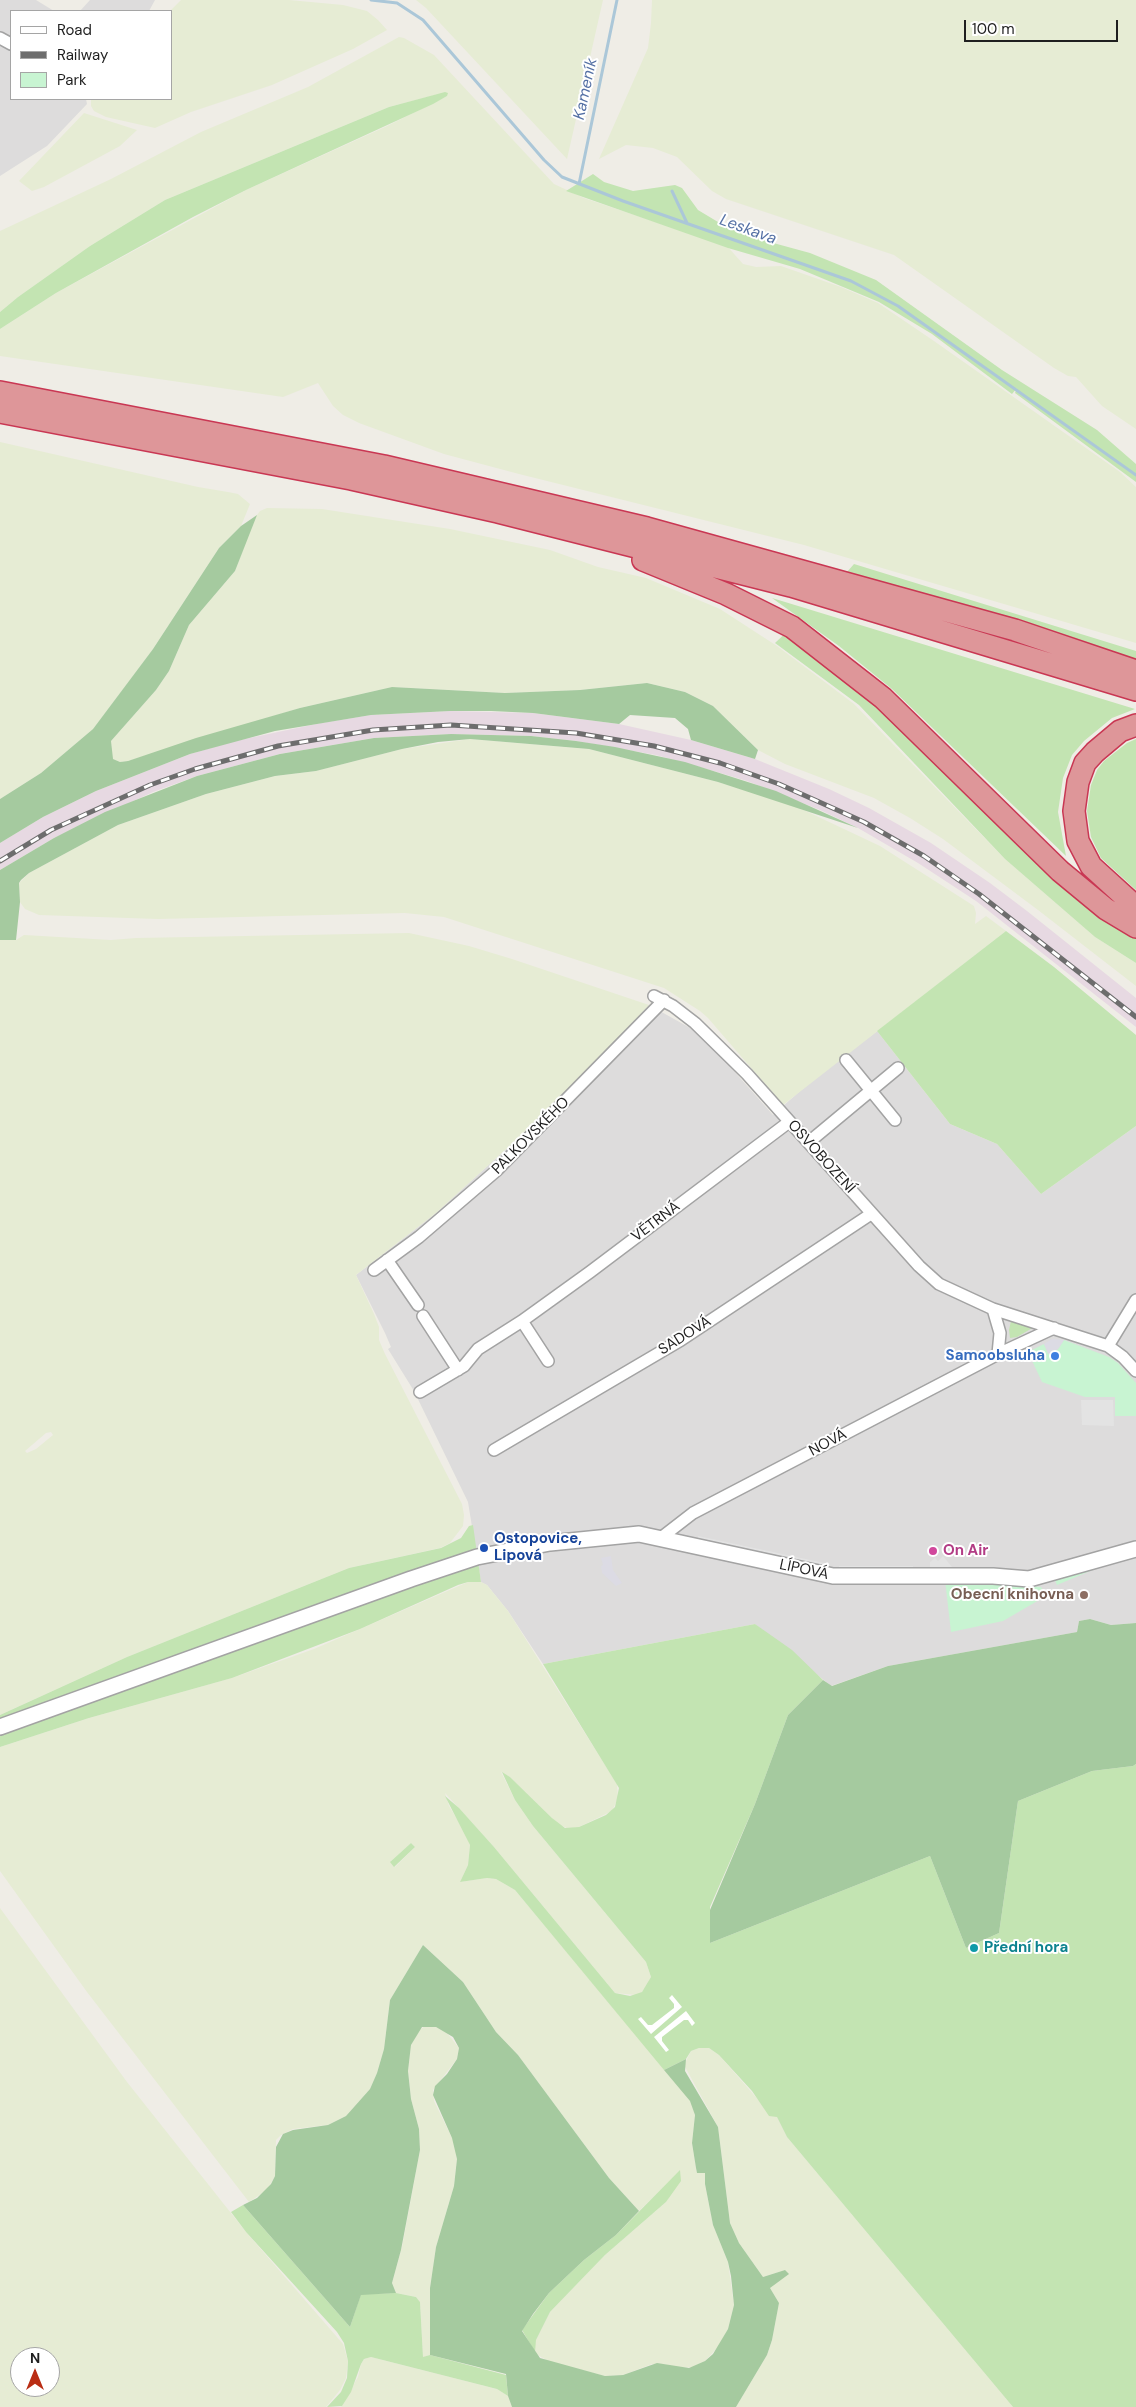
<!DOCTYPE html>
<meta charset="utf-8">
<style>
body{margin:0}
#map{position:relative;width:1136px;height:2407px;overflow:hidden;background:#efede6;font-family:"DM Sans",sans-serif}
canvas{display:block}
.legend{position:absolute;left:10px;top:10px;width:162px;height:90px;box-sizing:border-box;background:#fff;border:1px solid #a5a5a5;margin:0;padding:6px 9px;list-style:none;font-size:15px;color:#1f1f1f}
.legend li{display:flex;align-items:center;gap:10px;height:25px}
.legend b{width:25px;border:1px solid #a5a5a5}
.north{position:absolute;left:10px;top:2347px;width:50px;height:50px;box-sizing:border-box;background:#fff;border:1px solid #a5a5a5;border-radius:50%;rotate:0deg;font-size:14px;font-weight:700;line-height:20px;text-align:center;color:#1f1f1f}
.north::after{content:'';display:block;margin:auto;width:18px;height:22px;background:#ba2d14;clip-path:polygon(50% 0,100% 100%,50% 72%,0 100%)}
.scale{position:absolute;left:964px;top:20px;width:154px;height:22px;box-sizing:border-box;border:2px solid #1f1f1f;border-top:0;padding-left:6px;font-size:15px;line-height:18px;white-space:nowrap;color:#1f1f1f;-webkit-text-stroke:4px #fff;paint-order:stroke}
</style>
<div id="map">
<canvas width="1136" height="2407"></canvas>
<ul class="legend">
<li><b style="height:6px;background:#fff"></b>Road</li>
<li><b style="height:6px;background:#6d6d6d"></b>Railway</li>
<li><b style="height:14px;background:#c8f4d2"></b>Park</li>
</ul>
<div class="north">N</div>
<div class="scale">100 m</div>
</div>
<script>
const context = document.querySelector('canvas').getContext('2d');
context.lineJoin = 'round';
function paint(path, color) {
  context.fillStyle = color;
  context.fill(path, 'evenodd');
}
function shape(rows) {
  const path = new Path2D();
  for (const r of rows) {
    path.moveTo(r[0], r[1]);
    for (let i = 2; i < r.length; i += 2) path.lineTo(r[i], r[i + 1]);
  }
  return path;
}
function trace(path, color, width, dash) {
  context.strokeStyle = color;
  context.lineWidth = width;
  context.lineCap = dash ? 'butt' : 'round';
  context.setLineDash(dash || []);
  context.stroke(path);
}
function drawText(font, color, halo, rows, align = 'center') {
  context.font = font + ' "DM Sans",sans-serif';
  context.lineWidth = 4;
  context.setLineDash([]);
  context.textBaseline = 'middle';
  context.strokeStyle = halo;
  context.fillStyle = color;
  for (const [text, x, y, turn = 0] of rows) {
    context.save();
    context.translate(x, y);
    context.rotate((+turn || 0) * Math.PI / 180);
    context.textAlign = isNaN(turn) ? turn : align;
    if (halo) context.strokeText(text, 0, 0);
    context.fillText(text, 0, 0);
    context.restore();
  }
}
const residential = shape([
 [0,0,36,0,54,11,11,11,11,99,86,99,87,104,47,146,0,176],
 [90,0,155,0,149,11,80,11],
 [649,1005,692,1029,725,1061,773,1115,818,1075,877,1031,950,1124,997,1144,1041,1194,1136,1126,1136,1623,1111,1625,1090,1619,1079,1621,1077,1632,888,1666,831,1686,755,1624,543,1664,508,1611,487,1585,481,1582,468,1502,414,1391,388,1349,391,1347,385,1333,356,1275,436,1213,516,1140]
]);
const industrial = shape([
 [450,711,533,713,619,724,691,740,755,759,829,789,869,808,931,843,990,883,1027,911,1136,998,1136,1027,976,901,918,863,858,828,820,810,747,781,717,772,656,755,576,741,531,736,451,734,374,738,280,754,197,776,153,792,54,838,0,870,0,843,43,817,96,791,190,754,235,741,321,723,371,715]
]);
const farmland = shape([
 [181,0,289,0,343,5,367,11,378,20,387,30,353,49,272,85,191,112,155,128,106,117,94,111,91,106,91,99,171,99,170,11],
 [416,0,603,0,567,159,426,8],
 [652,0,1136,0,1136,429,1102,406,1076,377,1068,376,1054,368,894,255,726,199,712,191,677,157,653,148,626,145,599,159,648,48,651,23],
 [399,37,404,38,434,55,554,184,584,198,727,246,743,264,756,267,781,266,841,287,878,303,934,341,1120,472,1136,487,1136,643,804,545,519,474,444,454,359,423,343,415,333,406,318,383,283,397,0,356,0,329,56,293,246,190,385,127,447,96,439,94,389,107,165,200,90,246,18,297,0,312,0,231,111,179,201,132,308,87],
 [84,113,137,130,120,146,44,187,32,191,19,181],
 [0,442,198,487,228,492,238,494,250,504,241,526,219,548,153,649,93,729,41,773,0,799],
 [267,508,322,509,450,529,550,550,598,567,646,578,720,609,777,646,854,704,1005,859,1095,937,1136,963,1136,986,1038,910,943,839,910,818,874,798,785,764,758,750,713,706,685,692,647,683,580,690,505,693,392,687,300,708,128,761,120,762,112,759,111,741,156,690,169,671,189,625,235,571,254,519,260,511],
 [470,739,589,749,718,782,791,804,880,846,974,906,976,913,975,924,986,916,1006,931,783,1105,708,1018,700,1011,664,988,444,917,405,913,158,919,39,915,25,909,20,902,19,883,29,873,118,825,206,794,275,776,316,771,402,749],
 [409,933,469,946,512,959,649,1005,607,1052,516,1140,436,1213,356,1275,374,1314,379,1327,379,1340,385,1354,462,1504,464,1515,463,1526,450,1543,440,1548,349,1568,127,1657,0,1715,0,940,16,940,24,935,111,940,136,938],
 [51,1432,53,1435,36,1449,27,1453,25,1451,46,1433],
 [468,1582,481,1582,487,1585,508,1611,617,1784,618,1798,612,1811,579,1827,569,1829,558,1824,510,1777,501,1772,515,1800,533,1826,646,1962,651,1977,648,1985,642,1992,636,1995,615,1993,494,1847,445,1793,449,1806,465,1832,470,1845,468,1865,460,1882,487,1878,496,1879,515,1890,691,2101,695,2115,692,2143,696,2168,697,2173,705,2173,705,2184,713,2225,728,2262,734,2305,728,2329,718,2347,705,2361,694,2367,680,2368,663,2364,652,2364,623,2375,605,2376,550,2362,536,2354,534,2346,536,2340,550,2312,605,2255,666,2202,680,2171,639,2211,609,2178,518,2055,496,2032,463,1982,423,1945,390,2000,384,2049,377,2073,370,2089,346,2116,328,2125,293,2129,281,2135,276,2140,275,2176,267,2190,249,2202,87,1992,0,1871,0,1747,89,1718,232,1678,314,1649],
 [411,1843,415,1847,395,1867,391,1861],
 [0,1908,127,2082,246,2232,343,2344,348,2361,346,2378,340,2390,326,2407,0,2407],
 [20,2357,50,2357,50,2387,20,2387],
 [427,2025,436,2027,447,2033,459,2048,457,2059,433,2090,434,2101,455,2144,457,2159,454,2186,436,2247,430,2288,430,2355,423,2358,420,2302,416,2297,396,2293,392,2283,402,2247,420,2150,419,2129,411,2099,408,2071,411,2045,419,2030],
 [699,2048,709,2048,719,2055,761,2103,777,2117,787,2137,1013,2407,736,2407,767,2355,772,2340,779,2303,770,2288,785,2270,763,2277,739,2243,730,2223,718,2127,684,2065,691,2051],
 [371,2357,497,2389,508,2396,512,2407,341,2407,358,2377,361,2364,364,2359]
]);
const grass = shape([
 [445,92,448,93,447,96,433,104,246,190,193,217,56,293,0,329,0,312,18,297,90,246,165,200,389,107],
 [593,174,604,182,633,191,675,185,682,188,698,210,718,222,766,241,810,253,876,280,1002,370,1097,430,1136,464,1136,482,1015,393,1017,388,1012,394,932,334,879,302,800,269,728,248,566,191],
 [854,564,1136,651,1136,660,839,581],
 [772,598,1135,709,1112,718,1084,741,1072,755,1063,778,1058,812,1066,856,892,689,839,646],
 [792,627,1136,927,1136,963,1095,937,1005,859,859,705,775,643],
 [1136,739,1136,890,1101,858,1091,837,1087,811,1091,785,1097,770,1104,761,1127,743],
 [1006,931,1054,967,1136,1035,1136,1126,1041,1194,997,1144,950,1124,877,1031],
 [1011,1321,1015,1321,1034,1327,1017,1337,1010,1338,1009,1330],
 [473,1525,481,1582,468,1582,458,1585,360,1629,232,1678,89,1718,0,1747,0,1715,127,1657,349,1568,441,1548,461,1538,469,1526],
 [755,1624,792,1650,823,1680,788,1715,755,1804,710,1907,710,1943,930,1856,966,1948,999,1933,1018,1801,1092,1771,1133,1766,1136,1764,1136,2407,1013,2407,787,2137,777,2117,769,2116,752,2091,719,2055,709,2048,699,2048,691,2051,686,2059,664,2070,515,1890,496,1879,487,1878,460,1882,468,1865,470,1845,445,1796,459,1808,494,1847,615,1993,630,1996,642,1992,651,1977,646,1962,533,1826,515,1800,502,1772,510,1777,552,1818,565,1828,579,1827,606,1815,615,1807,619,1788,543,1664],
 [411,1843,415,1847,394,1867,390,1862],
 [680,2170,681,2181,666,2202,605,2255,550,2312,536,2340,535,2352,522,2330,549,2293,584,2260,616,2235],
 [243,2205,350,2327,361,2294,396,2293,416,2297,420,2302,423,2357,430,2355,506,2375,508,2396,497,2389,371,2357,364,2359,361,2364,351,2392,342,2406,327,2407,341,2392,347,2378,348,2361,344,2343,337,2332,246,2232,231,2212]
]);
const forest = shape([
 [257,515,235,571,189,625,169,671,156,690,111,741,113,759,120,762,128,761,196,738,300,708,392,687,505,693,580,690,647,683,685,692,713,706,758,750,755,759,691,740,688,729,675,718,630,715,619,724,533,713,491,711,450,711,371,715,275,731,190,754,96,791,43,817,0,843,0,799,41,773,93,729,153,649,219,548,241,526],
 [451,734,531,736,576,741,615,747,685,762,776,791,858,828,718,782,589,749,470,739,438,742,402,749,316,771,275,776,206,794,118,825,29,873,21,880,19,883,20,902,16,940,0,940,0,870,54,838,105,812,197,776,280,754,374,738],
 [1090,1619,1111,1625,1136,1623,1136,1764,1133,1766,1092,1771,1018,1801,999,1933,966,1948,930,1856,710,1943,710,1910,755,1804,788,1715,823,1680,832,1686,888,1666,1077,1632,1079,1621],
 [423,1945,463,1982,496,2032,518,2055,609,2178,639,2211,616,2235,584,2260,549,2293,533,2314,522,2331,540,2358,605,2376,623,2375,657,2363,689,2368,705,2361,713,2354,728,2329,734,2305,731,2276,728,2262,713,2225,705,2184,705,2173,697,2173,696,2168,692,2143,695,2115,690,2101,664,2070,686,2059,685,2071,718,2127,730,2223,739,2243,763,2277,785,2270,789,2274,770,2288,779,2303,772,2340,767,2355,736,2407,512,2407,508,2396,506,2374,430,2355,430,2288,436,2247,454,2186,457,2159,452,2138,433,2095,435,2086,447,2074,457,2059,459,2048,453,2037,436,2027,422,2027,411,2045,408,2071,411,2099,419,2129,420,2150,401,2250,392,2283,396,2293,361,2295,350,2327,243,2205,257,2198,271,2184,275,2176,276,2147,283,2134,293,2130,328,2125,346,2116,370,2089,377,2073,384,2049,390,2000]
]);
const park = shape([
 [1064,1340,1109,1357,1118,1363,1136,1383,1136,1416,1115,1416,1115,1397,1085,1397,1042,1382,1028,1352,1044,1344,1048,1354,1058,1349],
 [1121,1558,1057,1585,1054,1578],
 [945,1580,1041,1587,1046,1596,1003,1621,951,1632]
]);
const parking = shape([
 [1081,1400,1113,1400,1114,1426,1082,1425],
 [698,1536,829,1564,827,1575,696,1546],
 [943,1556,957,1573,930,1576,930,1562,935,1558,938,1561],
 [839,1566,913,1566,913,1577,839,1577]
]);
const plaza = shape([
 [1052,1339,1064,1340,1058,1349,1049,1354,1044,1344],
 [611,1556,613,1570,622,1583,616,1586,602,1573,601,1566,603,1565,601,1558]
]);
const pier = shape([
 [672,1995,682,2007,651,2034,638,2019,641,2017,648,2025,652,2025,674,2008,674,2004,669,1998],
 [686,2011,695,2023,692,2026,688,2020,684,2020,662,2037,662,2041,669,2050,666,2052,654,2037]
]);
const stream = shape([
 [371,0,397,3,423,20,544,160,562,177,623,201,851,281,898,306,1136,475],
 [579,184,617,0],
 [672,191,687,223]
]);
const minor = shape([
 [0,38,11,44],
 [654,996,673,1006,695,1023,747,1074,919,1266,939,1284,993,1309,1108,1346,1123,1357,1136,1371],
 [846,1060,895,1120],
 [809,1142,898,1068],
 [387,1260,418,1305],
 [374,1270,419,1237,496,1171,664,1000],
 [993,1309,1000,1333,998,1354],
 [423,1316,458,1370],
 [522,1321,548,1361],
 [1108,1346,1136,1300],
 [420,1392,464,1366,478,1349,522,1321,590,1272,789,1122],
 [494,1450,681,1340,871,1214],
 [662,1537,693,1513,998,1354,1054,1328]
]);
const tertiary = shape([
 [0,1727,411,1579,477,1557,550,1543,639,1534,833,1576,993,1576,1029,1579,1136,1549]
]);
const motorway = shape([
 [0,392,384,466,647,528,1015,630,1136,671],
 [0,412,351,479,498,512,791,586,1136,690],
 [643,560,726,594,792,627,883,698,1060,871,1106,909,1136,927],
 [1136,725,1120,731,1095,752,1085,763,1078,782,1074,811,1078,841,1091,866,1136,907]
]);
const rail = shape([
 [0,861,51,830,150,785,195,769,278,746,373,730,451,725,576,733,654,746,720,763,779,784,864,822,924,856,979,894,1136,1017]
]);
const markers = [
 [1055,1356,5,"#3f7fe0"],
 [484,1548,5,"#1a4fb4"],
 [933,1551,5,"#d1479c"],
 [1084,1595,5,"#8d6e63"],
 [974,1948,5,"#0f9aa8"]
];
const streetNames = [
 ["PALKOVSKÉHO",531,1136,-45],
 ["OSVOBOZENÍ",821,1157,48],
 ["VĚTRNÁ",656,1222,-37],
 ["SADOVÁ",685,1336,-32],
 ["NOVÁ",828,1443,-28],
 ["LÍPOVÁ",804,1570,12]
];
const shopNames = [
 ["Samoobsluha",1045,1356]
];
const transitNames = [
 ["Ostopovice,",494,1539],
 ["Lipová",494,1556]
];
const hotelNames = [
 ["On Air",943,1551]
];
const educationNames = [
 ["Obecní knihovna",1074,1595]
];
const cultureNames = [
 ["Přední hora",984,1948]
];
const waterNames = [
 ["Kameník",586,89,-78],
 ["Leskava",748,230,20]
];
paint(residential, '#dddcdc');
paint(industrial, '#e7d9e2');
paint(farmland, '#e6ecd4');
paint(grass, '#c3e4b2');
paint(forest, '#a5ca9f');
paint(park, '#c8f4d2');
paint(parking, '#e3e3e3');
paint(plaza, '#dcdbe4');
paint(pier, '#fff');
trace(stream, '#abc7d8', 3);
trace(minor, '#a3a3a3', 14);
trace(tertiary, '#a3a3a3', 18);
trace(motorway, '#c93753', 24);
trace(minor, '#fff', 11);
trace(tertiary, '#fff', 15);
trace(motorway, '#de9699', 21);
trace(rail, '#6d6d6d', 5);
trace(rail, '#fff', 3, [9]);
for (const [x, y, r, color] of markers) {
  const dot = new Path2D();
  dot.arc(x, y, r, 0, 2 * Math.PI);
  context.fillStyle = color;
  context.fill(dot);
  trace(dot, '#fff', 2);
}
drawText('15px', '#1f1f1f', '#fff', streetNames);
drawText('bold 15px', '#366cbe', '#fff', shopNames, 'right');
drawText('bold 15px', '#164399', '#fff', transitNames, 'left');
drawText('bold 15px', '#b23c85', '#fff', hotelNames, 'left');
drawText('bold 15px', '#785e54', '#fff', educationNames, 'right');
drawText('bold 15px', '#0d838f', '#fff', cultureNames, 'left');
drawText('italic 16px', '#5571a5', '#fff', waterNames);
</script>
